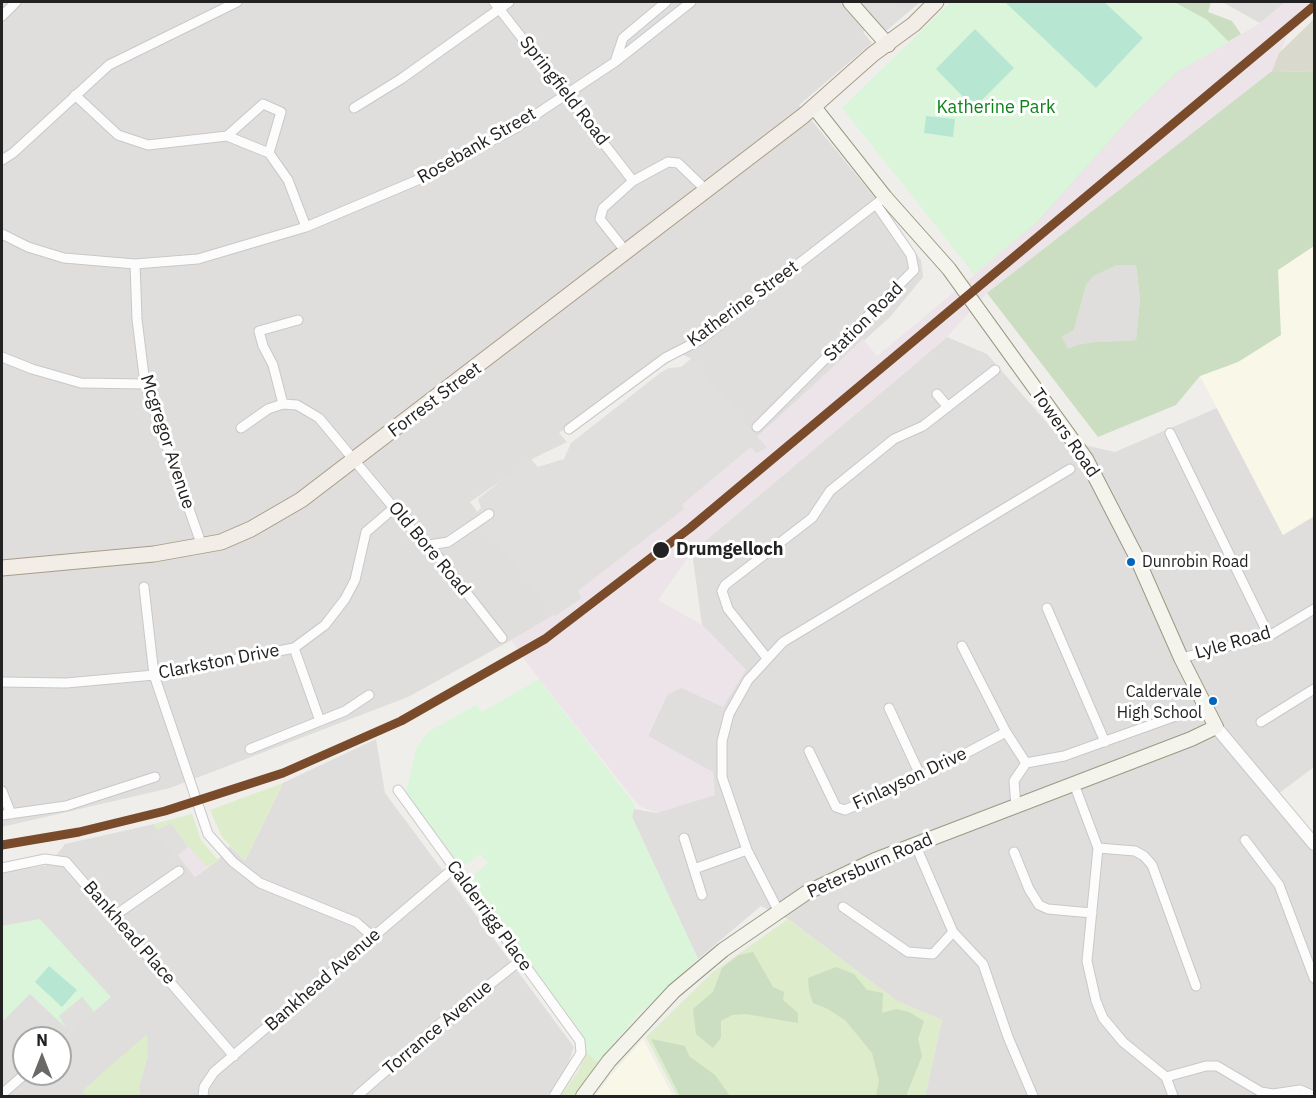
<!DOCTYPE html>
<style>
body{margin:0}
#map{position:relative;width:1316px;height:1098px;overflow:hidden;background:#f0eeeb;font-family:"IBM Plex Sans",sans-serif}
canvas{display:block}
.frame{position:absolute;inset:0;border:3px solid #222;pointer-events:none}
.north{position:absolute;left:12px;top:1026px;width:60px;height:60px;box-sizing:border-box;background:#fff;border:2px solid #a7a7a7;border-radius:50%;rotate:0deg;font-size:16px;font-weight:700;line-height:24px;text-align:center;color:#222}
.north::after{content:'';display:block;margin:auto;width:21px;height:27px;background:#6a6968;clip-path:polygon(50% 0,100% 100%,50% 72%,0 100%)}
</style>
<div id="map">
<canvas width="1316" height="1098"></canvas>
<div class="frame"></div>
<div class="north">N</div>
</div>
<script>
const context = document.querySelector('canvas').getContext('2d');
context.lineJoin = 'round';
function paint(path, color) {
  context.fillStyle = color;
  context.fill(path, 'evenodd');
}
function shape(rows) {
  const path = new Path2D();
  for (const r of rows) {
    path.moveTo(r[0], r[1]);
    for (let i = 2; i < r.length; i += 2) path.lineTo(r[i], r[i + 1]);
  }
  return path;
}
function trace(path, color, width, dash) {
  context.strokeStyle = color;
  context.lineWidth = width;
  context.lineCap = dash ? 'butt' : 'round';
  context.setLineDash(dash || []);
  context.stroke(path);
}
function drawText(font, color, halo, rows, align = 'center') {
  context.font = font + ' "IBM Plex Sans",sans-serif';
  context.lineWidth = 6;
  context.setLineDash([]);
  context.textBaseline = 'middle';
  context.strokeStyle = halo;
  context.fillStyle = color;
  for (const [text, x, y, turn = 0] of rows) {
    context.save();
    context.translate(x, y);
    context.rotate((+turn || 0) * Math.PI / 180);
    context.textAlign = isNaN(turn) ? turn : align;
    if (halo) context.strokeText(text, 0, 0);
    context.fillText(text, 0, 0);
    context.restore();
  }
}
const residential = shape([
 [2,2,920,2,880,36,871,26,863,32,872,43,799,105,871,193,921,260,923,277,890,317,757,437,692,359,671,349,559,433,567,442,534,458,470,502,555,616,408,697,170,788,2,827],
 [1222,2,1286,2,1260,23],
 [1117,265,1136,265,1140,299,1136,340,1096,342,1068,350,1062,337,1074,330,1086,285,1094,276],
 [947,337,987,354,1062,440,1115,452,1217,408,1283,535,1314,516,1314,767,1274,797,1314,843,1314,1096,925,1096,942,1020,897,1001,788,919,761,906,698,959,632,817,634,809,657,813,712,772,648,736,667,695,681,687,746,670,702,625,692,552],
 [376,739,385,793,574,1047,567,1067,547,1096,2,1096,2,872,49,865,65,844,154,824,174,858,178,855,195,877,218,860,230,846,245,861,283,783],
 [24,1038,60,1038,60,1074,24,1074]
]);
const industrial = shape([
 [1286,2,1314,2,1314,11,1287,36,1272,71,987,293,947,337,692,552,658,600,702,625,746,670,723,707,681,688,667,695,648,736,713,772,715,795,657,813,639,806,526,662,511,640,582,598,578,591,683,509,681,506,751,447,766,448,757,437,863,339,877,356,954,292,1037,222,1130,118,1177,72,1260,23],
 [188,847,207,867,195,877,178,855]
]);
const education = shape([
 [1314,246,1314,516,1283,535,1200,376,1238,362,1278,270],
 [643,1039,673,1096,595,1096,612,1074]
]);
const construction = shape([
 [1314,19,1314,72,1272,71,1279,53]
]);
const grass = shape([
 [283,783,245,861,222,837,210,810],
 [192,814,201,840,218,860,207,867,188,847,171,823,157,830,154,824],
 [788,919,897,1001,942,1020,925,1096,677,1096,646,1037,713,972],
 [147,1034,148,1057,139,1087,141,1096,87,1096,82,1091],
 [586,1052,598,1062,574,1096,560,1096,579,1070]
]);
const forest = shape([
 [1174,2,1211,2,1208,12,1232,21,1241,34,1177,72,1130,118,1037,222,974,274,964,261,1030,211,1207,20],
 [1272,71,1314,72,1314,246,1278,270,1281,335,1238,362,1200,376,1176,405,1098,437,987,293],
 [1117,265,1136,265,1140,299,1136,340,1096,342,1077,345,1068,349,1062,337,1074,330,1086,285,1094,276],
 [753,952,773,987,784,992,783,1000,798,1013,798,1023,745,1014,732,1015,721,1021,721,1038,713,1048,696,1034,693,1009,713,992,722,968,739,955],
 [836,967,854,974,867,990,883,993,882,1013,896,1009,909,1012,924,1021,918,1039,922,1056,906,1096,876,1096,879,1081,872,1053,846,1021,828,1009,813,1003,809,991,808,978],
 [651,1039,685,1046,689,1056,715,1075,730,1096,680,1096]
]);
const park = shape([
 [951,2,1174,2,1207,20,1229,42,1177,72,1130,118,1037,222,974,274,842,108],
 [539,679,635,805,632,817,698,959,639,1014,598,1062,586,1052,581,1033,473,886,475,874,488,863,480,854,467,864,457,863,406,793,416,748,428,732,476,705,482,712],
 [40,919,111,997,94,1012,82,997,66,1028,30,994,2,1022,2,926]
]);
const pitch = shape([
 [1005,2,1104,2,1143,38,1096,88],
 [975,29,1014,68,974,108,936,69],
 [926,116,955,119,953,137,924,133],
 [49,966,77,990,62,1007,35,982]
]);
const parking = shape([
 [859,2,895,2,905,13,885,31],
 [692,358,767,448,756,453,751,447,682,505,684,509,578,591,582,598,555,616,474,515,481,508,478,499,530,458,538,467,564,459,571,443,660,373,669,368,681,367],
 [171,823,188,847,174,859,157,830],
 [82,997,94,1012,72,1031,66,1028,59,1016]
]);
const minor = shape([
 [494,2,633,181],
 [2,16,16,2],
 [615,62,623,38,666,2],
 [75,95,118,135,148,145,227,136,269,153,288,180,306,227],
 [354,108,401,79,509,2],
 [227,136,263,104,281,112,269,153],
 [2,160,13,153,109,65,237,2],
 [2,234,28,247,64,258,135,264,198,259,306,227,420,179,514,129,615,62,691,2],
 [627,253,600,219,603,208,633,181,668,162,678,163,707,191],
 [135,264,137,319,145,384,202,546],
 [2,357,32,369,81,383,145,384],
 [937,394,948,407],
 [283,404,273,365,263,346,259,331,298,320],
 [757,427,914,270,911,255,876,204],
 [241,428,268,409,283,404,297,405,319,418,419,538,429,545,502,638],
 [569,429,665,358,700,340,885,197],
 [1170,433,1269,636],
 [429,545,448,542,489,514],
 [144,587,154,675,208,834,233,862,260,883,356,922,373,937],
 [1047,608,1105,742],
 [962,646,1006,732,1026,763,1064,756,1184,713],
 [294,648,320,721],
 [767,658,728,609,722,591,725,585,812,518,830,491,894,439,923,426,995,370],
 [1181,658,1269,636,1314,609],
 [2,682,66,683,154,675,294,648,325,625,345,599,355,580,366,532,394,508],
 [889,708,921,777],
 [1261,722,1314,689],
 [250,749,345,711,369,695],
 [809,751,836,807,845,810,921,777,1006,732],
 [1074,784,1098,848,1087,961,1096,1001,1103,1018,1123,1042,1166,1077],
 [398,790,580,1041,581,1053,554,1096],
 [2,791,11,814],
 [1016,807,1014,781,1026,763],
 [2,815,66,806,155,777],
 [684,838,702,895],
 [1245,840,1279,885,1314,978],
 [915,844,953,932,983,964,1008,1037,1033,1096],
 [1098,848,1135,851,1144,856,1152,865,1196,986],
 [1014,852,1029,889,1039,905,1048,909,1092,913],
 [2,868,45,859,66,862,234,1056],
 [694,869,747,850],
 [843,907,908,952,933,954,953,932],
 [778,910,747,850,722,777,722,741,729,714,748,680,783,642,1070,469],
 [114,916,179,871],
 [1166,1077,1206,1066,1217,1066,1261,1092,1273,1094,1300,1090,1314,1096],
 [1166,1077,1173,1096],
 [2,1094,25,1074],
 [203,1096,204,1087,214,1072,453,869],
 [357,1096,442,1022,521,960]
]);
const tertiary = shape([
 [1216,727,1314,844]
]);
const secondary = shape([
 [850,2,888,45],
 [583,1096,609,1061,674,991,723,950,806,893,875,860,1191,739,1216,727,1181,658,1136,556,1086,459,949,269,885,197,814,107]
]);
const primary = shape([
 [2,568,154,554,221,542,251,529,301,500,803,116,873,54,914,24,936,2]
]);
const rail1 = shape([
 [2,845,79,832,165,811,283,773,401,721,545,639,690,528,1314,6]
]);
const markers = [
 [661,550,9,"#222"],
 [1131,562,5,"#0065bd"],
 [1213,701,5,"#0065bd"]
];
const busNames = [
 ["Dunrobin Road",1142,562],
 ["Caldervale",1202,692,"right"],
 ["High School",1202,713,"right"]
];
const streetNames = [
 ["Springfield Road",564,91,52],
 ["Rosebank Street",477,146,-30],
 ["Katherine Street",743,304,-36],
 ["Station Road",864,322,-45],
 ["Forrest Street",435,400,-37],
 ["Towers Road",1065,433,55],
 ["Mcgregor Avenue",167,442,72],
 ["Old Bore Road",429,549,50],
 ["Lyle Road",1233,643,-16],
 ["Clarkston Drive",219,662,-11],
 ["Finlayson Drive",910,779,-25],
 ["Petersburn Road",870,866,-24],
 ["Calderrigg Place",489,916,54],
 ["Bankhead Place",129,933,49],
 ["Bankhead Avenue",323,980,-41],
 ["Torrance Avenue",438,1028,-40]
];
const parkNames = [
 ["Katherine Park",996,108]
];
const stopNames = [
 ["Drumgelloch",676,550]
];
paint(residential, '#dfdedc');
paint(industrial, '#ede4e9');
paint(education, '#f8f7e8');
paint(construction, '#d9d9cd');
paint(grass, '#ddeccb');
paint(forest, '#cbdec1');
paint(park, '#daf5da');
paint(pitch, '#b7e6d2');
paint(parking, '#e0dfde');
trace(minor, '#c9c8c7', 11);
trace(tertiary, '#c9c8c7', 14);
trace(secondary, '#999a82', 16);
trace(primary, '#a79c86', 17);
trace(minor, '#fdfcfc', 9);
trace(tertiary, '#fdfcfc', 12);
trace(secondary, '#f4f4ed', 14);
trace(primary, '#f3ede7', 15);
trace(rail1, '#7a4b2a', 9);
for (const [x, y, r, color] of markers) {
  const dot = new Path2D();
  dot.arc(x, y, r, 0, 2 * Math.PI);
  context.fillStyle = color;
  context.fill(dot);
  trace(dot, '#fff', 2);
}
drawText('16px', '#222', '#fff', busNames, 'left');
drawText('18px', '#222', '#fff', streetNames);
drawText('18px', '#0c8416', '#fff', parkNames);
drawText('bold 18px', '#222', '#fff', stopNames, 'left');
</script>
